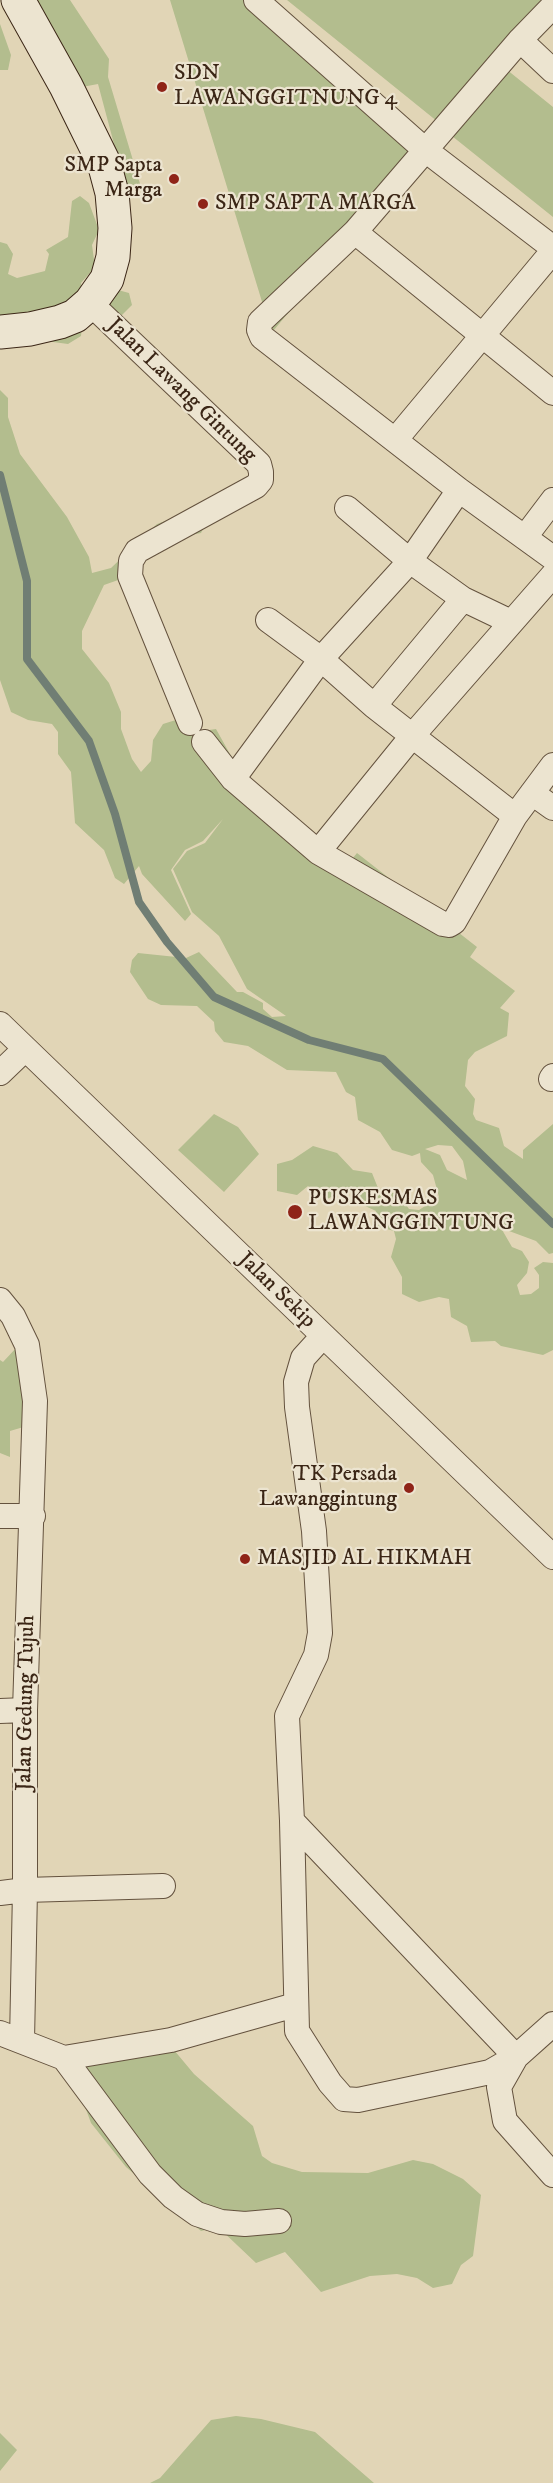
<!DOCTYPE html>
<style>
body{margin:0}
canvas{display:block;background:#e1d5b6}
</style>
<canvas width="553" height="2483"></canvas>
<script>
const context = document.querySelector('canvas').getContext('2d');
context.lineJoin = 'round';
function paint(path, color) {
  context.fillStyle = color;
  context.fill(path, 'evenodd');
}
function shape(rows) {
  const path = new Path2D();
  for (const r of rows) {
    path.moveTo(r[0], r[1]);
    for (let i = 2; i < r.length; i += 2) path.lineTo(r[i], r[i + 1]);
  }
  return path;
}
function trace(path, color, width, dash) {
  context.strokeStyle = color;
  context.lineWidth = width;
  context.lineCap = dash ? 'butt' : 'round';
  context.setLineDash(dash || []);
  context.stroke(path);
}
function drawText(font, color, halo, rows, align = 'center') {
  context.font = font + ' "IM FELL DW Pica",serif';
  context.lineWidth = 4.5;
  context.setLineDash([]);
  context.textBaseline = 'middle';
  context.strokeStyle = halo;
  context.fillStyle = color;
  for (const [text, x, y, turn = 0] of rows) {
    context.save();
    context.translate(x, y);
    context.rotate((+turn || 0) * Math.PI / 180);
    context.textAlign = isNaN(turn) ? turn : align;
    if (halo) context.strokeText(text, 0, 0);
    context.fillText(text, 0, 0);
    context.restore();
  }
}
const green = shape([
 [24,0,70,0,109,59,108,77,141,187,126,189,98,84,82,87],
 [170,0,252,0,428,145,269,336,247,323,263,305],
 [287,0,541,0,443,126],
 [0,24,11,55,8,70,0,70],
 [506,69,553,107,553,217,452,136],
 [80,196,89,203,99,230,92,245,95,267,81,283,82,289,107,287,129,293,132,305,113,324,83,316,81,336,68,344,53,342,28,329,0,332,0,242,7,244,13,254,8,274,17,278,45,271,49,254,46,250,68,237,72,201],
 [0,390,8,398,8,417,20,454,67,517,89,557,92,573,111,568,157,524,176,517,205,525,201,533,164,540,150,551,138,573,104,585,82,631,82,649,109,683,121,712,121,729,132,759,141,772,151,761,153,740,163,724,179,719,195,724,202,731,216,729,240,772,238,800,343,870,357,853,477,947,470,957,515,991,500,1008,509,1013,507,1036,475,1052,468,1060,465,1086,475,1099,473,1114,476,1120,499,1128,504,1146,523,1159,523,1150,553,1124,553,1253,549,1254,536,1241,501,1228,512,1247,522,1251,529,1262,527,1273,517,1285,520,1295,531,1294,539,1288,539,1275,534,1268,543,1262,553,1263,553,1350,543,1355,501,1346,495,1341,471,1342,467,1326,451,1317,449,1299,439,1297,419,1302,402,1294,402,1277,391,1257,396,1239,394,1231,372,1225,376,1211,363,1205,348,1189,325,1200,308,1186,297,1195,277,1191,277,1164,292,1160,313,1146,337,1153,353,1170,372,1173,378,1188,399,1195,409,1209,419,1210,439,1197,433,1175,421,1162,420,1153,412,1156,392,1150,380,1132,358,1120,355,1097,346,1092,336,1072,287,1070,248,1046,224,1042,215,1031,214,1022,197,1006,161,1005,148,999,130,972,132,960,138,953,186,958,199,952,237,992,243,992,263,1003,263,1009,272,1017,286,1016,247,989,219,936,192,912,173,869,187,851,205,843,223,819,203,841,185,850,171,870,191,914,185,921,142,874,139,866,124,884,115,878,104,850,75,823,71,772,58,754,58,732,52,724,28,720,11,712,0,680],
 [438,1145,452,1146,463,1161,467,1180,447,1170,440,1155,425,1149],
 [214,1114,238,1127,259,1154,224,1192,178,1150],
 [17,1347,37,1423,10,1431,10,1457,0,1453,0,1360,3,1362],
 [174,2050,194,2074,253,2126,262,2156,272,2163,302,2172,368,2173,413,2160,433,2164,463,2179,481,2195,473,2256,461,2265,452,2284,433,2288,417,2278,397,2274,370,2276,321,2292,285,2252,256,2263,218,2227,201,2231,126,2167,91,2123,80,2093,81,2066],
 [236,2416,261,2419,315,2432,374,2483,150,2483,160,2478,211,2420],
 [0,2433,17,2450,0,2471]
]);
const stream = shape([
 [0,475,27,581,27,659,89,741,115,814,139,902,167,942,214,997,309,1040,383,1059,553,1224]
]);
const street = shape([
 [256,0,424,149,553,248],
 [553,6,520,40,355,232,260,322,259,330,262,337,459,490,553,558],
 [520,40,553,71],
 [355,232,553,393],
 [90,303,259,464,261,472,261,480,256,486,137,551,131,561,130,576,190,723],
 [396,439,553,251],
 [347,508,410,561,463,599,511,622],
 [525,537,553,500],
 [268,620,321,659,374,706,515,816],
 [374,706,463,599],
 [204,742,233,779,318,852,443,924,449,925,454,922,515,816,553,765],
 [233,779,321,659,410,561,459,490],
 [532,793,553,808],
 [318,852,413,735,553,575],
 [0,1024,553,1557],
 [0,1073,25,1049],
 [551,1079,553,1076],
 [0,1300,13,1316,27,1345,35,1401,25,1710,25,1890,0,1893],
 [0,1516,33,1516],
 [0,1711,25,1710],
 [292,1821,516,2057,490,2072,358,2100,344,2099,330,2083,297,2031,292,1821],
 [292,1821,287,1716,316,1655,320,1633,314,1531,297,1407,296,1382,303,1358,323,1336],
 [553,2024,516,2057,499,2087,505,2121,553,2175],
 [0,2033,64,2058,171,2040,295,2005],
 [22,2041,25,1890,163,1886],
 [64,2058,150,2174,173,2197,197,2214,221,2222,245,2224,279,2221]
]);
const secondary = shape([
 [0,332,30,329,60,322,75,316,90,303,107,279,113,257,115,228,112,193,104,163,66,86,18,0]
]);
const markers = [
 [162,87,6,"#8f2418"],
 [174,179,6,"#8f2418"],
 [203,204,6,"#8f2418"],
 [295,1212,8,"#8f2418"],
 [409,1488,6,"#8f2418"],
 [245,1559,6,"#8f2418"]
];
const poiNames = [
 ["SDN",174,74],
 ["LAWANGGITNUNG 4",174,99],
 ["SMP Sapta",162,166,"right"],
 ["Marga",162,191,"right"],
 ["SMP SAPTA MARGA",215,204],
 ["PUSKESMAS",308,1199],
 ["LAWANGGINTUNG",308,1224],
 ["TK Persada",397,1475,"right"],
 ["Lawanggintung",397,1500,"right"],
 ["MASJID AL HIKMAH",257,1559]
];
const streetNames = [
 ["Jalan Lawang Gintung",181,391,44],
 ["Jalan Sekip",276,1291,44],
 ["Jalan Gedung Tujuh",27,1703,-89]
];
paint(green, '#b3bd8e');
trace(stream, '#707e74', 8);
trace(street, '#64523e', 26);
trace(secondary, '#3b2616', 35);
trace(street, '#ece4d0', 24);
trace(secondary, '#ece4d0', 33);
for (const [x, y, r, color] of markers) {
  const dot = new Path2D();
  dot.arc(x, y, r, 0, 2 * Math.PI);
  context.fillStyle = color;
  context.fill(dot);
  trace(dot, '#ece4d0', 2);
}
drawText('22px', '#3b2616', '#ece4d0', poiNames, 'left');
drawText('22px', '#3b2616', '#ece4d0', streetNames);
</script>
